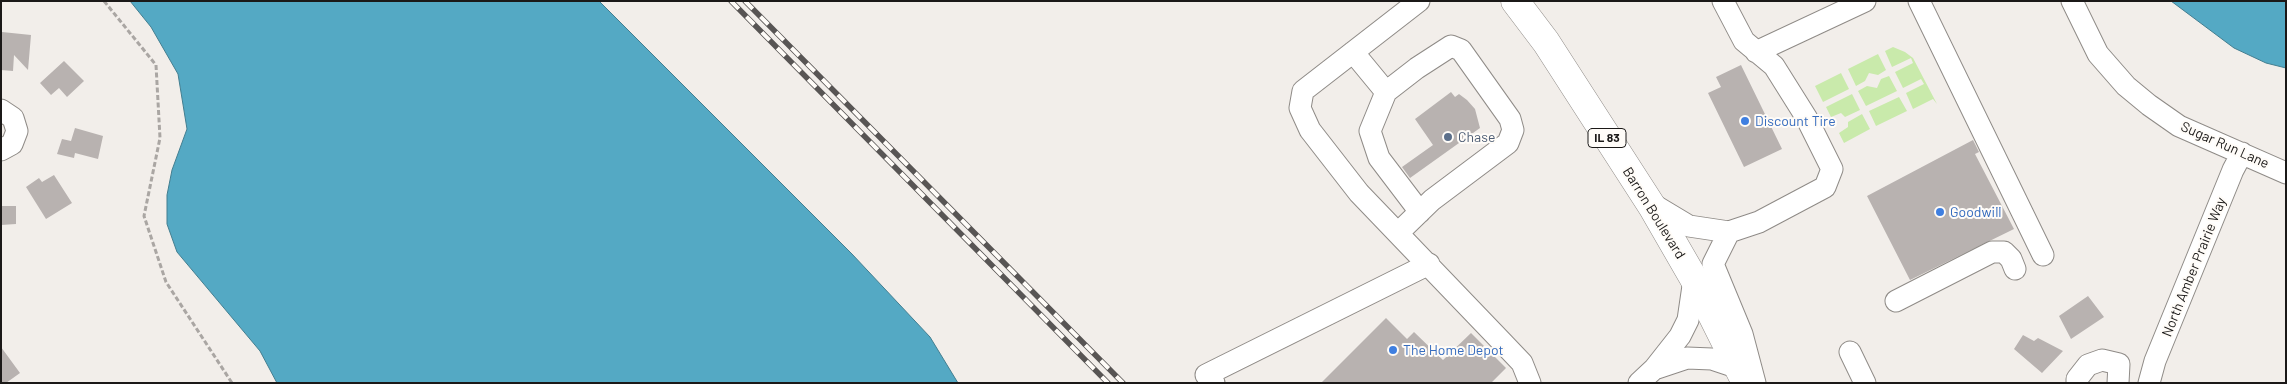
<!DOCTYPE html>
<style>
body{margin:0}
#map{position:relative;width:2287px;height:384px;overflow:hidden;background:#f2eeea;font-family:Barlow,sans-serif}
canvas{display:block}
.frame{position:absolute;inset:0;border:2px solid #1b1918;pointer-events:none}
</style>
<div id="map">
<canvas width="2287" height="384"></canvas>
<div class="frame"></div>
</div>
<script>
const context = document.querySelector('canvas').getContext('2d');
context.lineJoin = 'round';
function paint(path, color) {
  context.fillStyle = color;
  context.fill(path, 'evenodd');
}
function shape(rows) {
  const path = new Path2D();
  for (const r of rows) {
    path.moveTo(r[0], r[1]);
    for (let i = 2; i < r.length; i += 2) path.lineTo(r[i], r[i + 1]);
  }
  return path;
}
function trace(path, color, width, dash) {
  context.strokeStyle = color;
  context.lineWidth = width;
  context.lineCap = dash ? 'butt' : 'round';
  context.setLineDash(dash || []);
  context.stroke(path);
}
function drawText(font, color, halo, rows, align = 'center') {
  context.font = font + ' Barlow,sans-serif';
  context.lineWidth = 4;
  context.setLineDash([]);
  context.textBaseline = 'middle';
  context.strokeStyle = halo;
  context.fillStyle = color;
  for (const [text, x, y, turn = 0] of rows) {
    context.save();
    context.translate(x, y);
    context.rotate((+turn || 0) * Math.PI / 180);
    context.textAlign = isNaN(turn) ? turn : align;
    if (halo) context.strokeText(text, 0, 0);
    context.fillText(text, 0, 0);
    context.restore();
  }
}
const green = shape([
 [1893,47,1905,52,1913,58,1937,104,1933,99,1913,109,1906,93,1924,84,1921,79,1903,88,1895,72,1913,63,1911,58,1892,67,1885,51],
 [1878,54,1886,70,1878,75,1869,73,1865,81,1856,86,1848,69],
 [1841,73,1849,89,1823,102,1815,86],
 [1889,76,1897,91,1866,106,1858,91,1867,86,1877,88,1881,79],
 [1852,94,1860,110,1845,117,1841,113,1831,117,1826,107],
 [1899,97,1907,111,1876,126,1869,111],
 [1862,114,1870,129,1844,143,1839,133,1848,127,1848,122]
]);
const water = shape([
 [130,1,599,1,852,254,930,337,958,383,277,383,260,351,177,252,167,224,167,195,172,170,187,129,178,74,151,27,130,1],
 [2171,1,2286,1,2286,68,2266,63,2234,48,2171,1]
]);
const building = shape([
 [2,32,31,35,28,70,14,55,13,71,1,70],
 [64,61,84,81,67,97,59,88,51,95,40,83],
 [1741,65,1782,149,1744,167,1708,93,1721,87,1716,77],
 [1451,92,1455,97,1459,94,1467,100,1475,109,1480,128,1410,178,1402,167,1433,145,1415,119],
 [75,128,103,136,98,159,75,153,74,158,57,154,62,139,71,141],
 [1973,140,1979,152,1975,154,2014,229,1910,280,1867,196],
 [54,175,72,203,46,219,26,187,39,178,42,182],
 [1,206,16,206,16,224,1,225],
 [2088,296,2104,317,2071,339,2059,316],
 [1386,318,1407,339,1414,332,1443,360,1471,333,1506,368,1491,383,1321,383],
 [2023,335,2034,341,2038,338,2063,351,2042,373,2014,349],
 [1,347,20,373,6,383,1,383]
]);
const path = shape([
 [104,1,156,65,160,138,144,216,166,282,232,383]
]);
const minor = shape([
 [1419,1,1303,91,1300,108,1310,130,1359,193,1502,342,1522,363,1530,383],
 [1919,1,2043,255],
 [2072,1,2098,54,2126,86,2149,105,2179,126,2286,173],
 [1353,52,1386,92],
 [1756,52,1865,1],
 [1,110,13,118,17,131,12,144,1,150],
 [1649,202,1689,226,1729,232,1759,222,1825,187,1832,169,1806,117,1774,66,1744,41,1723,1],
 [1729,232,1713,264,1742,334,1755,383],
 [1398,233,1432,200,1508,143,1513,130,1510,119,1461,50,1451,46,1417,68,1386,92,1370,131,1379,158,1420,212],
 [1896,301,1992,252,2004,252,2011,259,2015,269],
 [1850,352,1865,383],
 [1654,369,1687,358,1712,359,1739,368],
 [1214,383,1206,375,1429,264],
 [1639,383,1654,369,1680,336,1688,320,1694,279],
 [2077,383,2077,379,2088,365,2102,360,2119,364,2118,383],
 [2149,383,2155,361,2233,170,2242,153]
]);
const major = shape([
 [1515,1,1546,42,1653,208,1694,279,1746,383]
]);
const rail = shape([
 [731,1,1108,383],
 [745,1,1123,383]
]);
const markers = [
 [1745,121,5,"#3f7fe0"],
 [1448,137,5,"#5c6f8a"],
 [1940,212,5,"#3f7fe0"],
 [1393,350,5,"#3f7fe0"]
];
const shields = [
 [1607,138,38]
];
const shieldNames = [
 ["IL 83",1607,138]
];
const shopNames = [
 ["Discount Tire",1755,121],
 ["Goodwill",1950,212],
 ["The Home Depot",1403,350]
];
const serviceNames = [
 ["Chase",1458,137]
];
const streetNames = [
 ["Sugar Run Lane",2225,145,24],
 ["Barron Boulevard",1654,213,58],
 ["North Amber Prairie Way",2194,267,-68]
];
paint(green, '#c9eaab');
paint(water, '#54a9c4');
trace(water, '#437e90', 1);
paint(building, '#b8b2b0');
trace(minor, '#8f8b87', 23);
trace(major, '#8f8b87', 29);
trace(path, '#aaa6a3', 3, [5, 2.5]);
trace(minor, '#fff', 21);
trace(major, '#fff', 28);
trace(rail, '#585554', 5.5);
trace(rail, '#fffcf8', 4, [11]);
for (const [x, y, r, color] of markers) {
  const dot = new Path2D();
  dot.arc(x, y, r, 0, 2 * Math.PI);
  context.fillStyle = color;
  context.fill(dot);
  trace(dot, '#fffcf8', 2);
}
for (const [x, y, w] of shields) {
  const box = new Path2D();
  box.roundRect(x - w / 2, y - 9.5, w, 19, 4);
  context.fillStyle = '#fffcf8';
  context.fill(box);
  trace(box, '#1b1918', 1);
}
drawText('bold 12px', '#1b1918', null, shieldNames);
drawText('14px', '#366cbe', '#fffcf8', shopNames, 'left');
drawText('14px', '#4e5e75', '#fffcf8', serviceNames, 'left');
drawText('14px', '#1b1918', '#fffcf8', streetNames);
</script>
